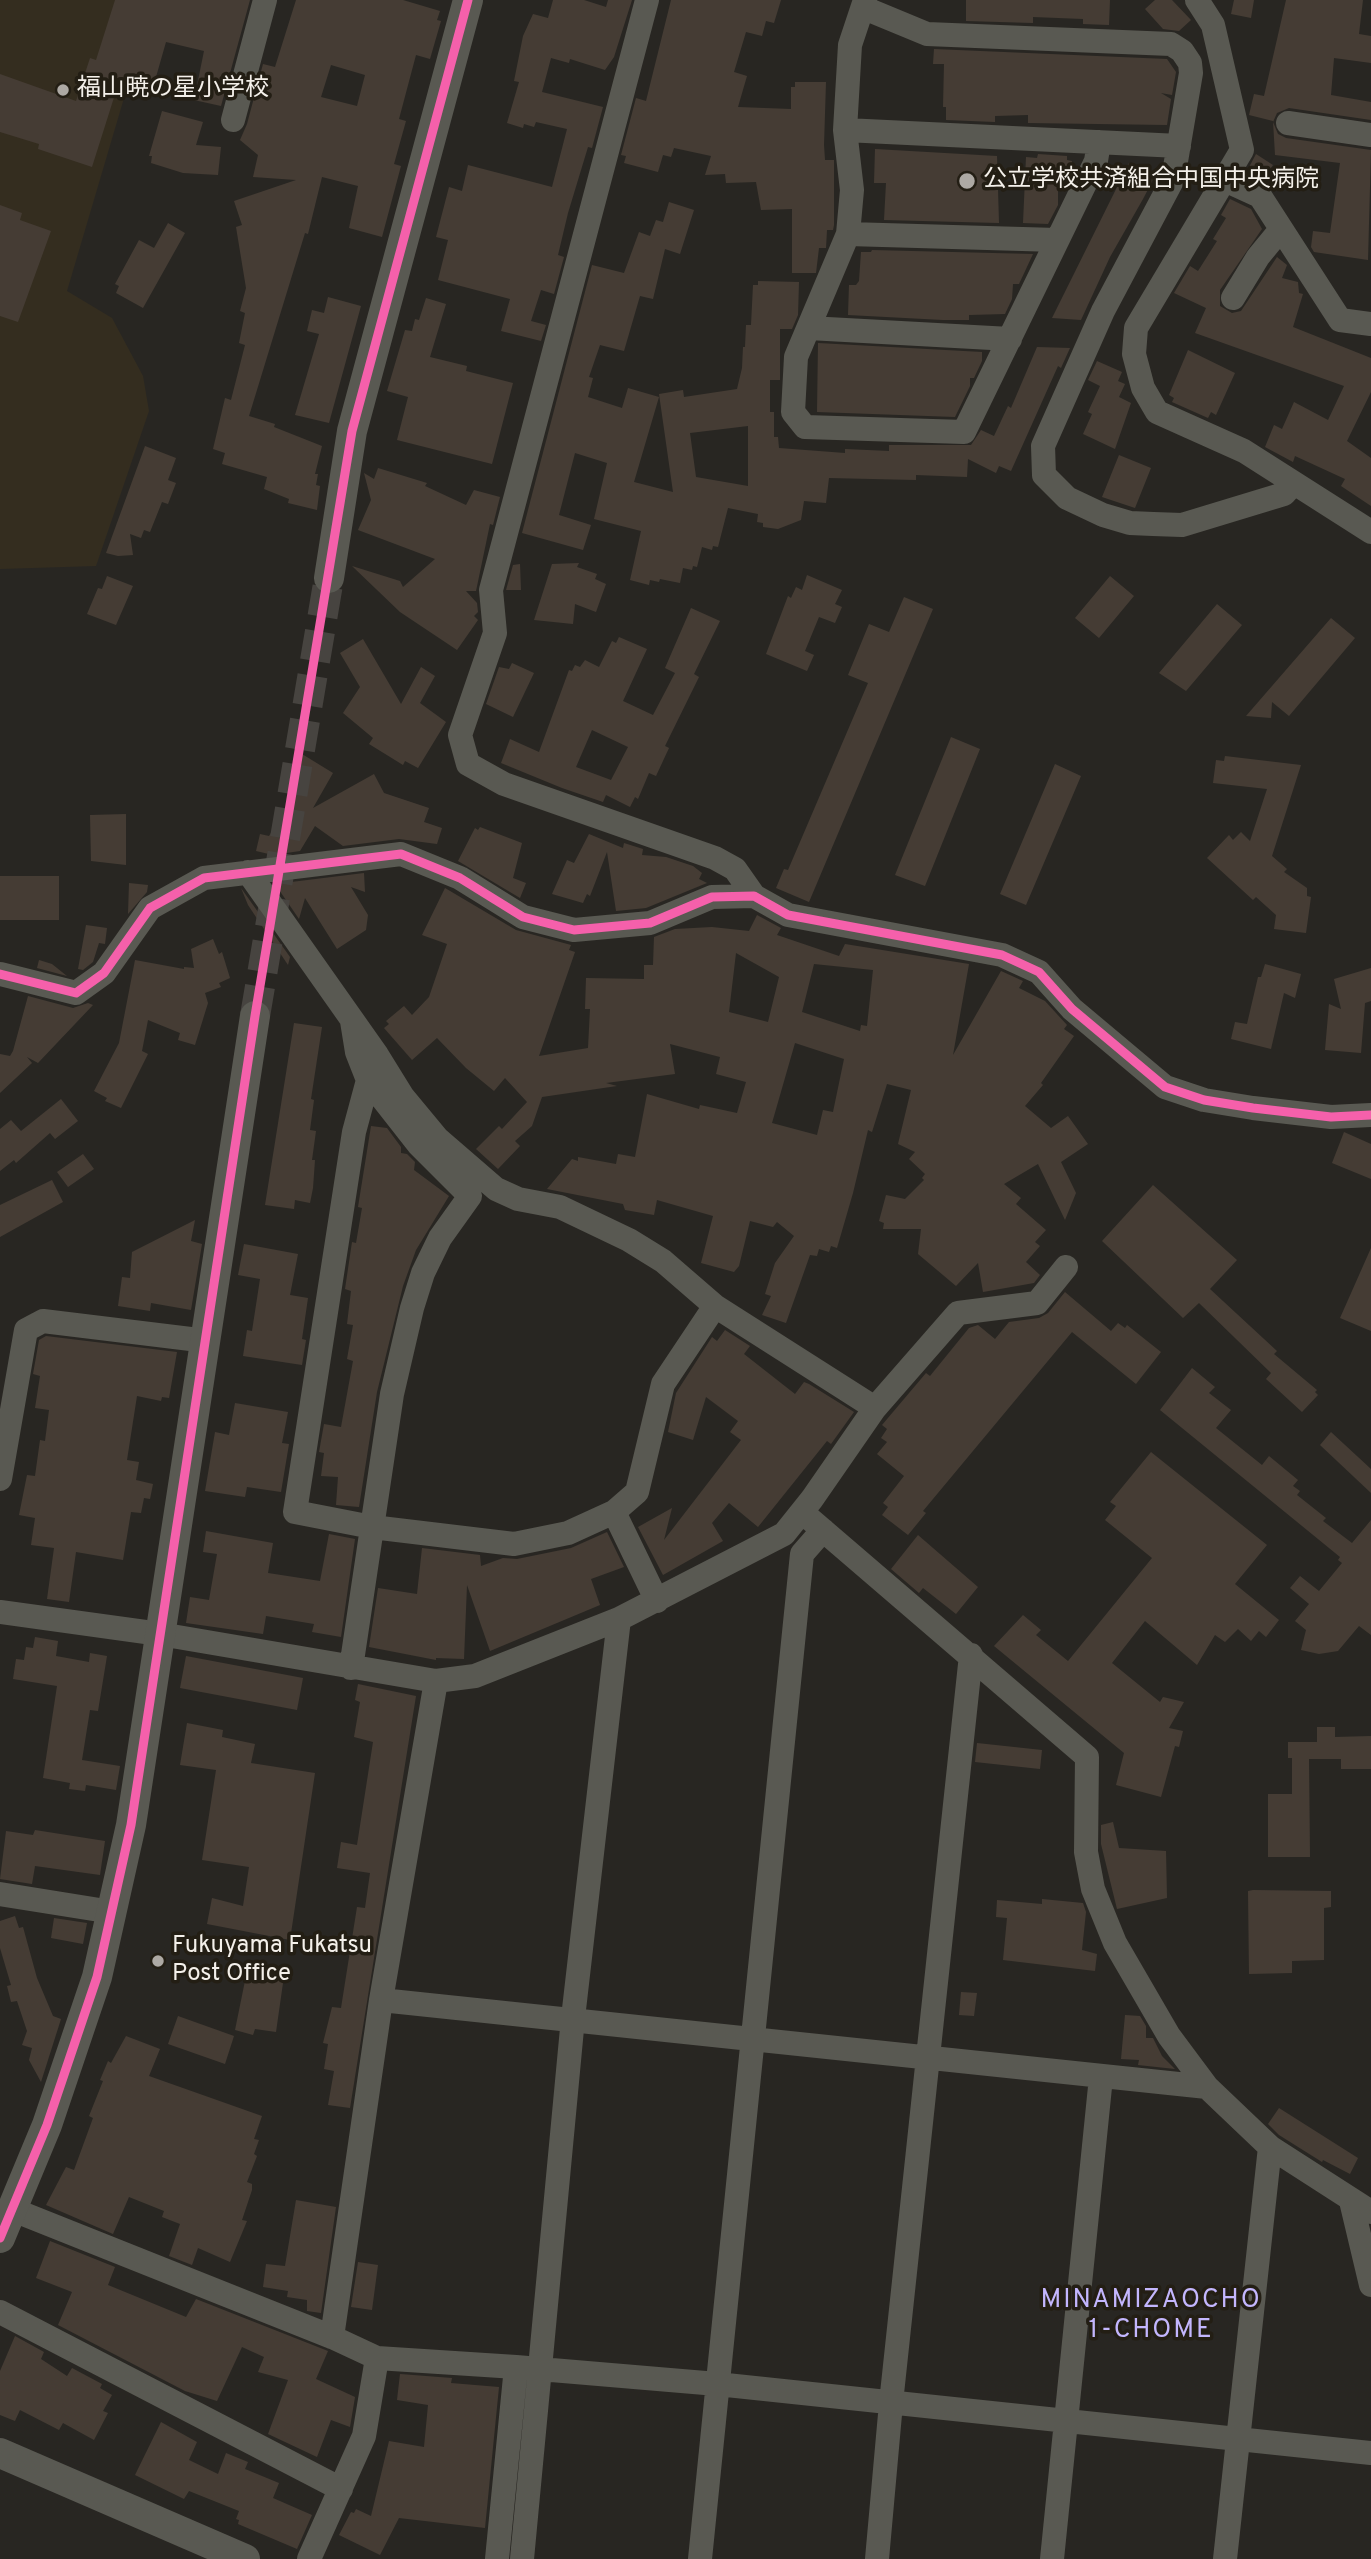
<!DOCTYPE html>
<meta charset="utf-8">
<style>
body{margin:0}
canvas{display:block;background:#282622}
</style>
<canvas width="1371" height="2559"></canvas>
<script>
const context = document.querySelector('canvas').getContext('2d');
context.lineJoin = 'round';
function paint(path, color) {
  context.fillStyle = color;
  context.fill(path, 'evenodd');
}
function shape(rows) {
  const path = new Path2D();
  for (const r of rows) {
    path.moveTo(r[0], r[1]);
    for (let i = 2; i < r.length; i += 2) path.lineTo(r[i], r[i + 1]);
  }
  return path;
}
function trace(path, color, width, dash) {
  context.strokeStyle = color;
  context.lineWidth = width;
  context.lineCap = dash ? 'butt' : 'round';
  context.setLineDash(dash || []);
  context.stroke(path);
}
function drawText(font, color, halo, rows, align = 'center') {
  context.font = font + ' Overpass,"Noto Sans JP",sans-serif';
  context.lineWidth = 7;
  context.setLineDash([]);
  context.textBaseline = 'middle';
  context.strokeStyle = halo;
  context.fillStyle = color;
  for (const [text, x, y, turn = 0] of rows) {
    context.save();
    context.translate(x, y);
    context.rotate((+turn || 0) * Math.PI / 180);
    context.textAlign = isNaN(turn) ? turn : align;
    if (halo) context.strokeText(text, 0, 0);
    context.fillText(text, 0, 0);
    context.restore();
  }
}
const built = shape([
 [0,0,153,0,67,291,112,318,143,376,149,411,96,566,0,569]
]);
const building = shape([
 [115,0,250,0,221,106,194,100,204,51,166,42,150,98,117,88,92,167,38,149,39,144,0,132,0,74,76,101,90,58,96,60],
 [296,0,403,0,440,11,437,20,441,21,430,59,416,55,399,119,406,121,394,164,401,166,382,237,349,228,358,186,322,177,308,234,305,233,249,416,275,424,274,427,322,446,315,474,318,474,316,485,320,486,317,510,288,503,289,499,264,489,267,477,222,464,225,453,213,449,225,398,231,400,245,345,239,343,245,313,240,311,246,288,236,227,242,225,234,201,296,180,253,177,258,155,240,140,247,124,263,64,275,67],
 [331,65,365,75,357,106,321,97],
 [553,0,584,0,606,7,608,0,632,0,614,57,605,70,570,59,569,63,551,58,542,92,603,107,592,148,588,147,568,213,558,255,564,257,554,294,541,290,531,321,546,325,541,341,501,331,510,299,438,280,448,240,436,237,449,187,462,191,468,165,552,187,567,129,536,122,534,127,524,124,523,128,507,123,519,82,514,81,523,36,533,14,548,18],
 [671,0,781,0,774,23,766,21,762,36,746,32,734,72,747,76,738,107,791,109,791,87,795,87,795,82,826,82,824,145,825,160,834,160,834,225,833,230,827,230,826,248,819,248,816,273,792,273,792,209,761,210,756,182,726,183,725,174,705,175,711,156,674,148,671,157,663,155,658,172,624,163,626,156,621,155,636,98,646,101],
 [966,0,1110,0,1109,25,1083,24,1083,19,1033,17,1033,23,966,21],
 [1155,0,1172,0,1191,20,1179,31,1163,29,1145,9],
 [1234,0,1254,0,1251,18,1231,14],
 [1286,0,1363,0,1359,34,1371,36,1371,63,1334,58,1331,95,1371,102,1371,120,1289,108,1277,113,1273,122,1278,134,1286,138,1371,150,1368,260,1314,252,1311,247,1313,231,1330,233,1340,163,1275,155,1273,121,1249,115,1254,94,1264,96],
 [934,49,1167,59,1176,72,1172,95,1161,93,1171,99,1167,125,1028,123,1028,115,995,116,995,122,946,120,946,107,943,107,944,64,933,64],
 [162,111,203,122,196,145,221,147,218,175,183,173,151,163,152,156,149,156],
 [875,149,997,156,999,223,884,220,886,183,874,183],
 [1038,154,1067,156,1067,160,1072,161,1070,180,1067,187,1058,187,1058,205,1048,224,1023,223,1026,157,1037,158],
 [1256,154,1273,165,1262,181,1246,173],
 [1129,163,1155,176,1143,199,1110,257,1081,320,1052,318],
 [1230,199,1251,209,1262,229,1220,290,1220,306,1232,313,1241,311,1277,257,1287,265,1282,278,1298,282,1299,293,1303,294,1293,327,1371,358,1371,392,1347,441,1371,458,1371,506,1341,486,1345,479,1295,456,1293,462,1265,447,1274,425,1282,429,1294,402,1328,420,1344,386,1195,333,1206,308,1174,293,1190,266,1198,271,1217,241,1213,239,1226,218,1221,215],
 [669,202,694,210,680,254,665,249,653,299,640,296,624,351,600,345,589,377,593,378,588,397,622,408,628,388,659,397,634,482,673,492,659,394,683,390,684,397,737,389,742,368,743,347,745,347,746,325,751,325,753,285,758,285,758,281,799,282,798,315,792,329,780,329,780,380,770,380,770,412,774,412,774,437,778,437,779,448,845,453,845,449,889,451,889,445,971,445,981,430,994,436,1008,406,1011,408,1037,347,1070,348,1061,368,1058,366,1011,471,999,466,996,473,968,459,967,477,916,475,916,480,829,478,826,503,804,501,801,520,778,529,763,527,763,523,757,522,758,514,728,508,718,547,713,546,712,550,702,547,697,567,693,566,692,570,683,568,680,583,660,579,659,582,650,580,649,585,630,580,641,531,594,519,607,463,575,453,559,515,591,525,583,550,522,533,592,265,624,273,639,232,650,236,656,220,663,222],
 [748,426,748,486,696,477,690,433],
 [0,205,22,213,20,220,51,231,18,322,0,316],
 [168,223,185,233,143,308,116,293,119,286,115,284,139,240,154,248],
 [872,250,1033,254,1019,284,1013,284,1012,299,1005,314,969,315,969,320,943,320,848,315,849,285,856,285,859,281,861,252,871,252],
 [328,297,361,306,329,423,295,415,319,334,307,331,312,310,324,313],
 [426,298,446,304,430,357,467,366,466,371,513,383,492,464,397,440,408,397,387,391,405,330,412,331,415,319,419,320],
 [818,343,982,352,982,361,974,378,970,378,970,386,955,417,817,412],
 [1188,350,1235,373,1216,415,1211,412,1208,418,1172,402,1174,398,1169,395],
 [1097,361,1122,372,1118,381,1125,384,1119,397,1131,403,1115,449,1083,434,1092,414,1088,412,1100,386,1088,380],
 [145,446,176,458,168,480,176,483,168,504,162,502,150,532,144,530,141,538,130,534,133,555,118,556,106,553],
 [1119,455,1151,468,1135,508,1102,497],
 [378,468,427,483,425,486,466,505,474,490,500,497,493,525,490,524,476,591,466,591,477,603,478,612,474,616,478,620,457,650,400,612,352,566,400,581,403,587,435,559,358,530,371,500,364,473,374,479],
 [579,563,577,567,597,574,595,579,606,584,596,612,575,604,573,624,534,620,552,564],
 [520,564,521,590,506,590,513,565],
 [807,575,842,590,835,604,842,607,835,623,819,617,805,651,814,655,807,671,766,654,788,596,791,598,796,587,802,590],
 [107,576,133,586,116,625,87,614,98,588,102,589],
 [1110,576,1134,596,1099,638,1075,618],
 [904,597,933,609,809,902,776,888,784,869,788,870,868,683,848,675,869,624,889,632],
 [1217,604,1242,625,1186,691,1159,673],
 [691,608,720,621,694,674,699,677,665,746,669,748,656,776,649,773,638,799,635,797,630,807,606,795,603,802,562,788,501,763,510,739,539,752,569,670,572,671,575,665,580,667,585,660,599,667,612,641,616,643,619,637,647,649,623,701,653,715,675,673,665,668],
 [592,730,628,747,611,780,576,767],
 [1331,618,1355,638,1289,716,1272,702,1271,718,1246,716],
 [363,639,401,704,421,667,435,676,420,703,446,722,418,768,405,761,403,765,369,744,373,738,343,713,360,687,340,653],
 [512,663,534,673,513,717,486,704,499,667,509,669],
 [951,737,980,749,925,886,895,875],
 [302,754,333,773,313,808,374,774,384,793,429,808,424,822,442,828,437,844,399,839,343,846,315,826,300,851,273,855,256,851,260,834,269,836,296,793,284,785],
 [1225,756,1301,765,1272,856,1287,869,1284,872,1307,888,1307,896,1311,897,1306,933,1274,929,1276,915,1256,897,1253,900,1207,858,1229,835,1233,840,1241,832,1250,841,1267,789,1213,783,1216,760,1224,761],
 [1055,764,1081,776,1026,905,1000,894],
 [126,814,126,865,91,861,90,815],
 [480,827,522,843,513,878,526,883,520,898,458,861,475,828,478,830],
 [589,834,623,848,624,843,643,849,642,855,666,857,693,866,702,873,699,879,707,883,646,908,616,911,607,852,590,896,587,894,583,903,552,894,567,860,574,863],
 [364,873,365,892,351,887,368,915,366,930,337,949,305,898,299,919,275,884],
 [0,876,59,876,59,920,0,920],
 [129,883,148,885,147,892,128,914],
 [241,888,290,957,288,965,248,905],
 [445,888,516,930,571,945,569,950,575,952,539,1056,588,1048,590,1009,585,1009,586,978,644,979,644,965,653,965,654,937,675,929,712,927,749,931,757,915,781,928,777,935,839,956,845,944,969,964,953,1055,1001,971,1023,981,1019,988,1045,1001,1067,1025,1064,1029,1074,1036,1041,1083,1043,1085,1025,1106,1051,1128,1068,1116,1088,1144,1061,1162,1076,1193,1065,1220,1038,1164,1004,1184,1021,1198,1016,1204,1046,1230,1035,1242,1040,1246,1026,1262,1040,1275,1034,1283,983,1292,978,1263,956,1286,918,1254,921,1229,883,1229,884,1223,879,1221,886,1195,905,1199,924,1180,922,1178,925,1174,909,1159,915,1152,898,1144,911,1090,887,1084,872,1132,868,1130,853,1193,837,1248,831,1246,829,1252,819,1249,817,1256,810,1255,786,1323,762,1315,771,1296,765,1294,775,1263,794,1236,777,1222,773,1227,750,1221,739,1266,734,1272,701,1263,713,1216,657,1200,654,1215,625,1210,623,1204,547,1189,572,1159,578,1161,578,1157,616,1164,618,1154,635,1157,647,1094,699,1109,700,1105,737,1113,746,1082,716,1074,720,1057,670,1044,675,1074,606,1083,617,1086,542,1097,532,1126,515,1141,520,1146,498,1169,476,1149,499,1126,502,1129,527,1102,505,1078,494,1091,466,1068,437,1038,412,1060,384,1028,389,1024,386,1021,404,1006,412,1015,429,997,447,944,422,935],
 [736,953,779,977,768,1022,729,1012],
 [814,964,873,970,867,1026,861,1025,860,1031,802,1012],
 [795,1043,844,1059,833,1112,823,1110,817,1135,772,1123],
 [86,925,107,928,105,944,99,943,93,962,83,970,78,969],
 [213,939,219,954,222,952,230,978,219,983,221,987,205,993,208,1003,195,1045,178,1040,180,1033,148,1020,142,1051,148,1054,121,1108,105,1101,107,1098,94,1091,119,1043,135,960,184,969,184,967,194,968,191,949],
 [39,960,52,964,67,976,37,968],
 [1265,964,1301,974,1295,998,1284,993,1271,1049,1231,1039,1235,1022,1247,1024,1258,977,1261,977],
 [1371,968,1371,1001,1365,1003,1361,1053,1325,1050,1329,1004,1341,1009,1334,979],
 [28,996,73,1008,88,1003,93,1005,38,1063,27,1057,32,1063,0,1093,0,1054,10,1056,13,1051],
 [294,1023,322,1027,311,1099,314,1100,310,1130,316,1131,312,1160,315,1160,313,1188,310,1203,295,1200,294,1209,265,1205],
 [61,1099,78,1121,55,1139,50,1133,16,1163,14,1160,0,1171,0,1129,11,1120,21,1131],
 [371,1126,387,1128,401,1147,401,1153,407,1154,415,1162,414,1170,449,1196,416,1250,403,1286,377,1392,359,1507,336,1505,338,1477,321,1476,324,1453,319,1452,324,1424,341,1427,353,1361,347,1359,353,1325,347,1324,351,1291,345,1289,352,1242,356,1243,362,1208,358,1207],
 [1344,1132,1371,1144,1371,1179,1332,1163],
 [83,1154,94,1169,68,1187,57,1172],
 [52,1180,63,1202,0,1237,0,1205],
 [1153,1185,1237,1260,1210,1289,1277,1351,1274,1354,1317,1390,1315,1392,1318,1395,1302,1412,1266,1379,1271,1373,1199,1303,1183,1318,1102,1241],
 [195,1220,191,1241,202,1244,191,1310,151,1303,150,1311,118,1306,122,1277,130,1278,132,1252],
 [244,1244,298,1254,290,1295,308,1298,302,1339,306,1340,302,1365,243,1356,247,1330,252,1331,260,1279,238,1275],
 [1371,1248,1371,1331,1340,1318],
 [1065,1292,1111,1331,1118,1323,1125,1328,1127,1325,1161,1352,1136,1384,1072,1332,923,1511,926,1513,908,1535,882,1515,888,1507,883,1503,904,1476,877,1454,887,1442,881,1438,887,1429,882,1425,926,1373,930,1376,969,1328,978,1325,995,1339,1009,1322,1039,1318,1048,1313],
 [725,1330,750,1346,744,1354,795,1394,804,1382,809,1384,854,1412,831,1444,827,1441,758,1527,729,1503,712,1523,723,1541,663,1575,638,1527,672,1508,664,1540,741,1440,730,1432,738,1421,706,1397,693,1440,668,1432,676,1393,712,1337,717,1341],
 [46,1336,177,1352,169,1398,162,1397,161,1401,137,1396,127,1460,139,1462,136,1480,153,1484,150,1499,144,1498,141,1513,131,1512,123,1560,76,1552,69,1602,47,1599,54,1548,31,1545,35,1518,19,1515,27,1475,35,1476,40,1440,45,1441,49,1410,35,1408,40,1376,33,1374,39,1340],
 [1192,1368,1215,1387,1209,1393,1231,1410,1216,1428,1262,1465,1269,1456,1298,1480,1293,1486,1300,1491,1297,1495,1326,1518,1323,1521,1352,1543,1371,1520,1371,1635,1359,1626,1338,1651,1319,1654,1301,1650,1306,1630,1295,1621,1309,1604,1290,1588,1300,1576,1319,1591,1342,1563,1338,1560,1340,1557,1160,1410],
 [235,1403,288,1412,282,1443,289,1444,281,1492,247,1487,245,1497,205,1491,215,1432,229,1435],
 [1331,1432,1371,1469,1371,1493,1320,1445],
 [1151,1452,1267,1545,1235,1584,1279,1620,1266,1637,1259,1631,1251,1641,1238,1629,1225,1642,1215,1635,1197,1665,1145,1621,1112,1663,1160,1702,1163,1697,1184,1702,1169,1728,1183,1731,1179,1747,1175,1746,1161,1797,1116,1785,1124,1753,994,1646,1023,1615,1041,1630,1036,1635,1068,1661,1152,1558,1105,1520,1116,1506,1110,1502],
 [206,1531,273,1543,268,1573,320,1581,329,1534,355,1539,341,1637,312,1632,314,1624,266,1616,263,1634,186,1623,190,1597,209,1600,217,1554,203,1552],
 [607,1532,624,1567,591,1579,600,1605,490,1651,467,1585,464,1659,436,1658,436,1660,369,1647,378,1588,417,1594,422,1548,480,1555,481,1566,503,1558,517,1559,571,1548],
 [918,1535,978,1587,956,1614,923,1588,919,1593,891,1569],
 [35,1637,58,1641,56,1656,89,1662,90,1653,107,1656,98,1711,90,1710,82,1760,120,1766,116,1790,86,1785,85,1791,69,1789,70,1783,43,1778,57,1686,13,1679,16,1659,24,1660,26,1647,33,1648],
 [186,1656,303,1678,297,1710,180,1688],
 [358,1684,416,1696,350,2108,328,2105,334,2071,324,2069,328,2044,323,2043,332,2007,341,2008,357,1907,365,1908,370,1873,337,1868,341,1842,357,1845,373,1742,354,1737,360,1702,355,1700],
 [187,1723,223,1730,222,1737,255,1744,251,1763,315,1773,290,1940,207,1924,212,1898,243,1906,249,1867,202,1860,216,1770,180,1765],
 [1317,1727,1335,1727,1335,1737,1371,1736,1371,1769,1341,1769,1341,1759,1309,1759,1310,1857,1268,1857,1268,1794,1292,1794,1292,1758,1288,1758,1288,1742,1317,1742],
 [977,1743,1042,1750,1040,1769,975,1762],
 [1113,1822,1119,1848,1166,1851,1167,1898,1117,1909,1101,1844,1101,1825],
 [35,1830,105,1841,100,1875,35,1866,32,1884,0,1879,6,1831,33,1835],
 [1253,1890,1331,1891,1331,1907,1324,1908,1324,1960,1292,1961,1292,1973,1249,1974,1248,1891],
 [1042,1899,1083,1903,1086,1912,1082,1950,1097,1954,1095,1971,1003,1960,1007,1918,996,1917,997,1900,1042,1904],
 [15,1916,19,1928,23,1927,37,1978,53,2016,61,2019,41,2082,29,2060,32,2048,22,2045,27,2031,17,2001,11,2002,7,1986,11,1985,0,1948,0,1921],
 [54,1918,87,1923,83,1944,51,1938],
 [247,1971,284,1976,276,2032,255,2029,253,2035,235,2030],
 [961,1992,977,1993,974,2016,959,2015],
 [1125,2015,1140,2016,1146,2026,1146,2038,1153,2038,1162,2056,1175,2069,1138,2065,1139,2060,1121,2059],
 [178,2016,234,2036,225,2064,168,2044],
 [126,2036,160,2049,149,2076,262,2116,254,2139,259,2140,254,2154,257,2156,247,2182,252,2184,252,2190,242,2220,247,2221,230,2262,198,2248,192,2265,169,2256,180,2224,162,2217,164,2211,129,2197,113,2234,46,2205,66,2167,74,2170,93,2118,89,2116,103,2081,100,2080,108,2061,111,2063],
 [1279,2108,1358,2158,1350,2174,1323,2160,1322,2162,1279,2135,1268,2124],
 [296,2200,336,2207,321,2313,307,2311,307,2300,287,2297,288,2291,263,2287,266,2264,285,2266],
 [50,2241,115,2267,108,2285,186,2317,196,2299,328,2351,316,2379,355,2397,350,2427,331,2420,317,2457,268,2434,288,2380,258,2372,264,2357,242,2347,217,2401,185,2391,58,2325,72,2292,36,2278],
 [358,2262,378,2265,372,2310,351,2307],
 [15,2336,44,2352,41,2359,67,2376,72,2368,102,2384,100,2388,112,2395,103,2411,108,2413,94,2440,63,2423,59,2430,20,2410,15,2421,0,2415,0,2371],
 [400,2374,452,2378,451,2383,499,2387,485,2528,399,2518,380,2555,339,2535,351,2512,354,2513,356,2509,371,2516,389,2441,424,2447,428,2405,397,2400],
 [161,2422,197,2442,189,2460,218,2474,226,2453,248,2462,245,2469,279,2483,273,2498,312,2515,297,2549,238,2524,239,2520,236,2519,239,2511,189,2491,184,2499,135,2475]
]);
const tertiaryTunnel = shape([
 [255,1016,329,578]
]);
const minor = shape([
 [647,0,491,590,495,633,460,735,468,764,504,784,715,858,735,869,754,896],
 [865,0,850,45,845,130,852,190,848,234,796,357,793,412,805,427,964,432,1096,161,1099,142],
 [1197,0,1213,25,1242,150,1136,328,1134,354,1143,388,1157,412,1244,451,1371,532],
 [864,8,927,34,1171,44,1182,51,1190,63,1191,73,1173,179,1103,311,1043,446,1044,475,1067,498,1103,515,1130,523,1153,524,1182,525,1284,494,1293,484],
 [233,120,265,0],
 [1288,123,1371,135],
 [845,130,1179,146],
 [1225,180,1260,196,1340,320,1371,324],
 [848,234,1057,240],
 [1233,298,1258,257,1281,229],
 [809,328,1010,339],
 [248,872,377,1055,403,1097,437,1138,496,1189,518,1199,560,1207,629,1240,663,1261,715,1306,875,1408],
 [0,974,76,993,104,973,150,908,204,878,401,854,460,878,523,917,574,930,650,923,712,897,754,896,788,915,1002,955,1039,972,1072,1009,1165,1087,1204,1100,1253,1108,1331,1117,1371,1115],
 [352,1021,357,1052,368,1080,354,1132,295,1512,372,1527,514,1544,568,1533,614,1512,637,1492,663,1384,715,1306],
 [0,1479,26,1330,43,1321,207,1341],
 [614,1512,657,1601],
 [810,1519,1087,1757,1086,1852,1093,1889,1115,1943,1169,2036,1207,2087,1270,2147,1371,2212],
 [0,1612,160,1634,436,1681,475,1676,619,1619,784,1534,812,1499,875,1408,958,1313,1037,1303,1066,1267],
 [351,1668,392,1394,412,1308,423,1273,440,1238,470,1196,419,1145,368,1080],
 [0,1894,112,1912],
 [381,2000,1207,2087],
 [1351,2201,1371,2285],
 [11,2209,332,2337,377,2358,516,2367,497,2559],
 [0,2312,341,2489],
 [332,2337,381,2000,436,1681],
 [516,2367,717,2384,1371,2453],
 [309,2559,364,2436,377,2358],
 [522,2559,573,2018,619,1619],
 [700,2559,802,1554,823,1530],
 [877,2559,891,2403,971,1655],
 [1052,2559,1101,2077],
 [1225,2559,1270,2147]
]);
const tertiary = shape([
 [329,578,352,431,468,0],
 [0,2238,47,2125,97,1977,131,1825,255,1016],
 [0,2453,245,2559]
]);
const cycleway = shape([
 [0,974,76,993,104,973,150,908,204,878,401,854,460,878,523,917,574,930,650,923,712,897,754,896,788,915,1002,955,1039,972,1072,1009,1165,1087,1204,1100,1253,1108,1331,1117,1371,1115],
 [0,2238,47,2125,97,1977,131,1825,255,1016,352,431,468,0]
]);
const markers = [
 [63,90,7,"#ada9a4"],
 [967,181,9,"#ada9a4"],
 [158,1961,7,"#ada9a4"]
];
const poiNames = [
 ["福山暁の星小学校",77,90],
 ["公立学校共済組合中国中央病院",983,181],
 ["Fukuyama Fukatsu",172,1947],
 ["Post Office",172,1975]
];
const neighbourhoodNames = [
 ["MINAMIZAOCHO",1151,2302],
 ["1-CHOME",1151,2332]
];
paint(built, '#342d1f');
paint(building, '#453c34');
trace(tertiaryTunnel, '#474440', 30, [30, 15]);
trace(minor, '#595952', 24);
trace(tertiary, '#595952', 30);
trace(cycleway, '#f560ab', 9);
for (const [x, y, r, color] of markers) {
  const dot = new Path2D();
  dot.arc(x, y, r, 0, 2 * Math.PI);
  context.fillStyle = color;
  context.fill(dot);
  trace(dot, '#231e14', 2.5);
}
drawText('24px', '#f4f0ea', '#231e14', poiNames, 'left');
context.letterSpacing = '2px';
drawText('26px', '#c3b6fd', '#231e14', neighbourhoodNames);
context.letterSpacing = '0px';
</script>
